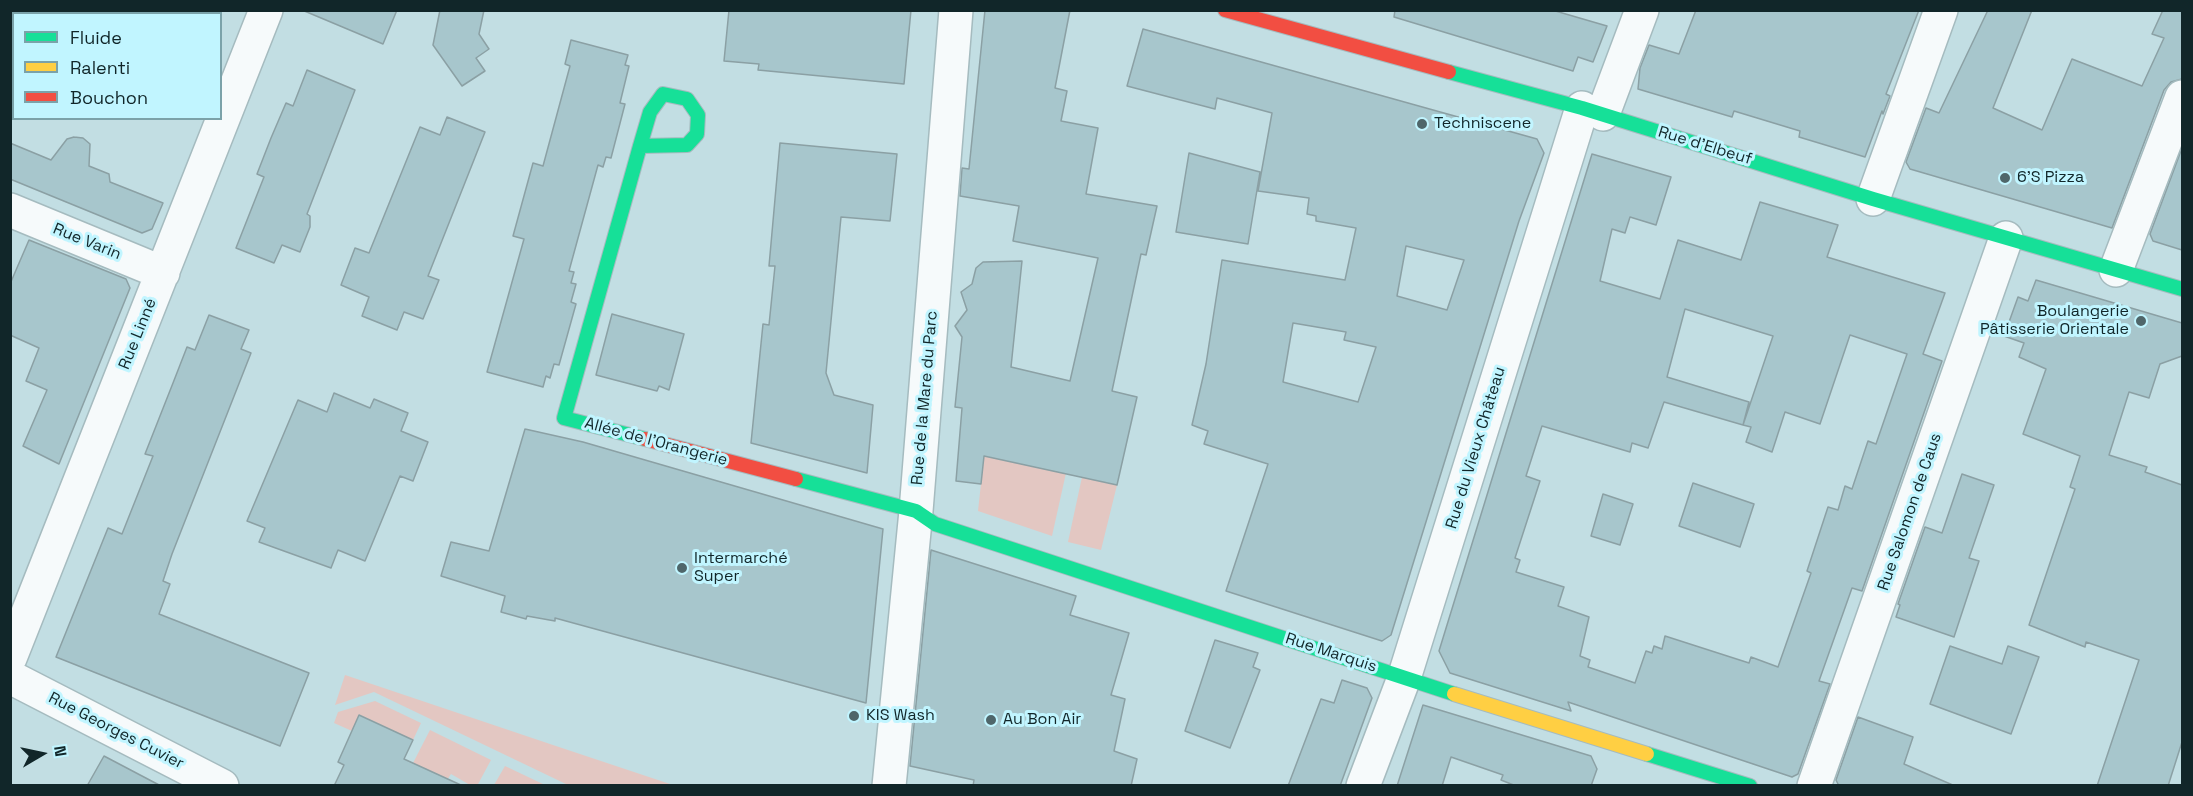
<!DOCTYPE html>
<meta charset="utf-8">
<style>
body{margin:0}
#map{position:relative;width:2193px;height:796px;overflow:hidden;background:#c2dee3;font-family:"Space Grotesk",sans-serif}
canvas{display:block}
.frame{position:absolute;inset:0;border:12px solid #112629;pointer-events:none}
.legend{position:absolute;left:12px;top:12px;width:210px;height:108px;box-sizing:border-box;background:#c1f5ff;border:2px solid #7ba2a9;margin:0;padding:8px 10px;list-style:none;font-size:18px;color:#112629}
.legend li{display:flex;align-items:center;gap:12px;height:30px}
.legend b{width:30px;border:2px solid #7ba2a9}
.north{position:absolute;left:12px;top:724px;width:60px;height:60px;-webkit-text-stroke:4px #c1f5ff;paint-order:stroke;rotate:81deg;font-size:16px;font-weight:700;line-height:24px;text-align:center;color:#112629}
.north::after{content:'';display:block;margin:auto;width:21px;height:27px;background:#112629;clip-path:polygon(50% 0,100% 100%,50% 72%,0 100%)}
</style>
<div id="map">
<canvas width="2193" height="796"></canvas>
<div class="frame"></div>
<ul class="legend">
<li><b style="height:8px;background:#16e098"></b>Fluide</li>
<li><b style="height:8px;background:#ffcf43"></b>Ralenti</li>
<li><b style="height:8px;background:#f24e42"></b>Bouchon</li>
</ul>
<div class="north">N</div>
</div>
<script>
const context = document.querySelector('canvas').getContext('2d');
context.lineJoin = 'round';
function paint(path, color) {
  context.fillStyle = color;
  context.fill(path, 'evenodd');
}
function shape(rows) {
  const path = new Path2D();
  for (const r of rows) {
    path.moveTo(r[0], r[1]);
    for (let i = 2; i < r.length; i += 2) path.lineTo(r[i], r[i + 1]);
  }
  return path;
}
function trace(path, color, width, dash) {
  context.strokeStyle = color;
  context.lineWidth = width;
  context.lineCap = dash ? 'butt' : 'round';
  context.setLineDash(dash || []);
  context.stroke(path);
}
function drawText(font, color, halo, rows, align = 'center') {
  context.font = font + ' "Space Grotesk",sans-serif';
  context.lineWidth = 6;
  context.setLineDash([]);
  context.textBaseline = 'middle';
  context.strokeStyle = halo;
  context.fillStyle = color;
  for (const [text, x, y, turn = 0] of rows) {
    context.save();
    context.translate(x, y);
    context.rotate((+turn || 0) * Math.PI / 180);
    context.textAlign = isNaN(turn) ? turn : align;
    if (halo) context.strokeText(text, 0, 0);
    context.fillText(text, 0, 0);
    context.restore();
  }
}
const green = shape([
 [984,456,1066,473,1052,536,978,511],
 [1082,477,1117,485,1101,550,1068,542],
 [345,675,550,744,673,785,568,785,374,692,335,705],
 [375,701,421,723,413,740,360,715,352,731,334,723,338,712],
 [430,730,491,760,477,786,470,785,451,774,447,780,413,763],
 [505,766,545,785,494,785]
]);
const building = shape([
 [302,10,397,10,383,44,302,10],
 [440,10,484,10,479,34,489,49,476,58,485,71,462,86,433,45,440,10],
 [729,10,911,10,904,84,758,70,759,64,724,61,729,10],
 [985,10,1070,10,1055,88,1067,91,1061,121,1098,128,1086,194,1157,206,1146,255,1141,254,1112,391,1137,397,1117,485,984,456,981,484,956,481,962,408,955,407,962,337,955,326,967,310,961,292,972,284,976,268,983,262,1022,261,1011,367,1070,381,1098,258,1013,241,1019,206,960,196,962,168,969,169,985,10],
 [1395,10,1552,10,1607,26,1593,62,1578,57,1573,71,1394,17,1395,10],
 [1696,10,1919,10,1886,94,1890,96,1883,114,1882,111,1865,157,1799,137,1800,131,1734,111,1732,117,1638,89,1640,68,1649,45,1679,54,1696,10],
 [1988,10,2032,10,1993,108,2042,130,2072,59,2142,86,2164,38,2152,34,2163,10,2182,10,2182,79,2171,82,2164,90,2112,228,1910,169,1906,162,1926,108,1939,113,1988,10],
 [1143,29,1537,139,1544,153,1519,221,1391,635,1382,641,1226,591,1268,464,1204,444,1208,431,1192,425,1206,364,1222,260,1345,280,1356,228,1316,221,1316,216,1307,214,1309,198,1258,191,1272,113,1217,98,1215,109,1127,86,1143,29],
 [1406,246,1464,260,1447,310,1397,296,1406,246],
 [1293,323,1346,332,1344,340,1376,347,1358,402,1283,382,1293,323],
 [571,40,628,55,625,65,629,66,620,103,625,104,611,158,606,157,603,167,598,165,569,271,574,272,571,283,576,284,571,302,576,304,559,365,554,364,550,378,546,376,543,387,487,372,524,239,513,236,533,163,543,166,570,66,565,64,571,40],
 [307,70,355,90,307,214,310,216,310,227,300,252,282,245,274,263,236,248,264,177,257,174,271,138,286,103,293,106,307,70],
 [447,117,485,132,428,276,439,280,423,319,404,312,397,330,362,316,369,297,341,285,355,248,369,253,420,127,440,135,447,117],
 [74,137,83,138,90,144,89,166,109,174,110,182,163,203,152,229,142,233,10,179,10,143,51,160,67,139,74,137],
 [780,143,897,154,890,221,841,217,826,373,834,395,873,405,867,473,751,443,763,324,769,325,775,266,769,266,780,143],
 [2182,148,2182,250,2153,241,2150,234,2182,148],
 [1189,153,1260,172,1248,244,1176,232,1189,153],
 [1592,154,1671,177,1656,225,1630,217,1625,233,1612,229,1600,281,1660,299,1678,240,1741,260,1760,202,1838,225,1827,257,1945,293,1923,354,1942,361,1862,591,1852,588,1819,681,1830,684,1798,774,1792,777,1568,702,1571,711,1450,673,1439,651,1592,154],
 [1685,309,1773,336,1743,425,1751,427,1746,442,1772,452,1785,412,1820,424,1850,335,1907,354,1876,444,1868,441,1852,489,1845,486,1838,510,1828,507,1807,571,1811,573,1778,667,1751,657,1749,663,1665,636,1662,649,1654,646,1652,653,1646,651,1635,683,1588,667,1590,660,1580,656,1589,617,1558,606,1564,587,1516,572,1520,560,1515,558,1540,481,1526,476,1542,426,1630,452,1632,443,1648,448,1664,402,1743,425,1749,402,1667,377,1685,309],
 [29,240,126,279,130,288,59,464,23,446,47,390,26,381,39,348,10,335,10,284,29,240],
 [2036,280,2182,323,2182,356,2160,364,2149,398,2129,392,2109,455,2147,467,2145,472,2182,485,2182,742,2168,786,2097,786,2139,660,2086,642,2085,647,2029,625,2075,489,2070,487,2080,456,2023,434,2046,369,2019,357,2024,343,2004,336,2018,297,2028,301,2036,280],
 [612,314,684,334,669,390,659,386,657,391,596,375,612,314],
 [209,315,249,330,241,349,251,353,172,554,163,581,170,584,159,614,309,673,280,746,56,657,108,528,122,534,153,456,145,454,173,383,187,347,195,350,209,315],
 [334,393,370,408,374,399,408,413,401,431,428,442,413,481,400,476,365,561,338,550,331,568,259,542,265,528,247,521,298,400,327,412,334,393],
 [525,429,583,442,883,529,866,703,555,618,555,621,527,616,526,619,501,612,505,596,441,576,451,542,489,551,525,429],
 [1962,474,1994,485,1969,558,1979,561,1954,637,1896,617,1900,605,1898,604,1925,527,1942,533,1962,474],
 [1693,483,1754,504,1740,547,1679,526,1693,483],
 [1603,494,1633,504,1620,545,1591,536,1603,494],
 [931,550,1076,596,1070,615,1129,633,1111,695,1125,699,1114,751,1137,759,1131,786,973,786,974,780,910,766,931,550],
 [1215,640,1258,653,1253,667,1260,670,1230,748,1185,731,1215,640],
 [1950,646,2002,664,2008,646,2039,657,2011,734,1930,704,1950,646],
 [1342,680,1367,688,1372,698,1340,786,1288,786,1321,699,1334,703,1342,680],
 [1423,705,1591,756,1597,769,1591,786,1516,786,1501,780,1503,775,1451,757,1442,786,1397,786,1423,705],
 [359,715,413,740,404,759,463,786,334,786,344,765,338,762,359,715],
 [1858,717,1913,737,1904,764,1955,786,1839,786,1836,780,1858,717],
 [104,756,161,786,87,786,104,756]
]);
const street = shape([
 [1603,114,1642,10],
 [1873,199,1941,10],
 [10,210,163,273],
 [2116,270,2182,97],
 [10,658,266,10],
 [10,677,222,786],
 [889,786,916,511,956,10],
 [1363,786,1404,678,1582,108],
 [1814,786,2006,238]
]);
const fast = shape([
 [1449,72,1582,108,1873,199,2182,289],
 [640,146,687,145,697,134,698,115,687,99,663,94,650,112,640,146,564,418,645,439],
 [796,479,916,511,935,524,1454,694],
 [1647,754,1750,786]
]);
const slow = shape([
 [1454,694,1647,754]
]);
const jam = shape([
 [1225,10,1449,72],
 [645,439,796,479]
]);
const markers = [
 [1422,124,6,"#4f666a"],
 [2005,178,6,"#4f666a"],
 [2141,321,6,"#4f666a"],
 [682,568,6,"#4f666a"],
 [854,716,6,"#4f666a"],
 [991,720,6,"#4f666a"]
];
const poiNames = [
 ["Techniscene",1434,124],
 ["6'S Pizza",2017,178],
 ["Boulangerie",2129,312,"right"],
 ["Pâtisserie Orientale",2129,330,"right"],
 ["Intermarché",694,559],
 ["Super",694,577],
 ["KIS Wash",866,716],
 ["Au Bon Air",1003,720]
];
const streetNames = [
 ["Rue d'Elbeuf",1705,146,17],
 ["Rue Varin",87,242,22],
 ["Rue Linné",138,334,-68],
 ["Rue de la Mare du Parc",925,398,-85],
 ["Allée de l'Orangerie",656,442,15],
 ["Rue du Vieux Château",1476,448,-73],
 ["Rue Salomon de Caus",1910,512,-71],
 ["Rue Marquis",1331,653,18],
 ["Rue Georges Cuvier",116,731,27]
];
paint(green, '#e3c7c2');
paint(building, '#a7c6cc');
trace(building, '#8ba0a4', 1.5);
trace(street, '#a5bbbf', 36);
trace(fast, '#a5bbbf', 16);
trace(slow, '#a5bbbf', 16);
trace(jam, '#a5bbbf', 16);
trace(street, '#f6fafb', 33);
trace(fast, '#16e098', 14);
trace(slow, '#ffcf43', 14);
trace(jam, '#f24e42', 14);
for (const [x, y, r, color] of markers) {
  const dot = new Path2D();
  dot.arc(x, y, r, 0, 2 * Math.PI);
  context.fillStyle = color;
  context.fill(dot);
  trace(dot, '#c1f5ff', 2);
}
drawText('16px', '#112629', '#c1f5ff', poiNames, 'left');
drawText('16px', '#112629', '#c1f5ff', streetNames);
</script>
